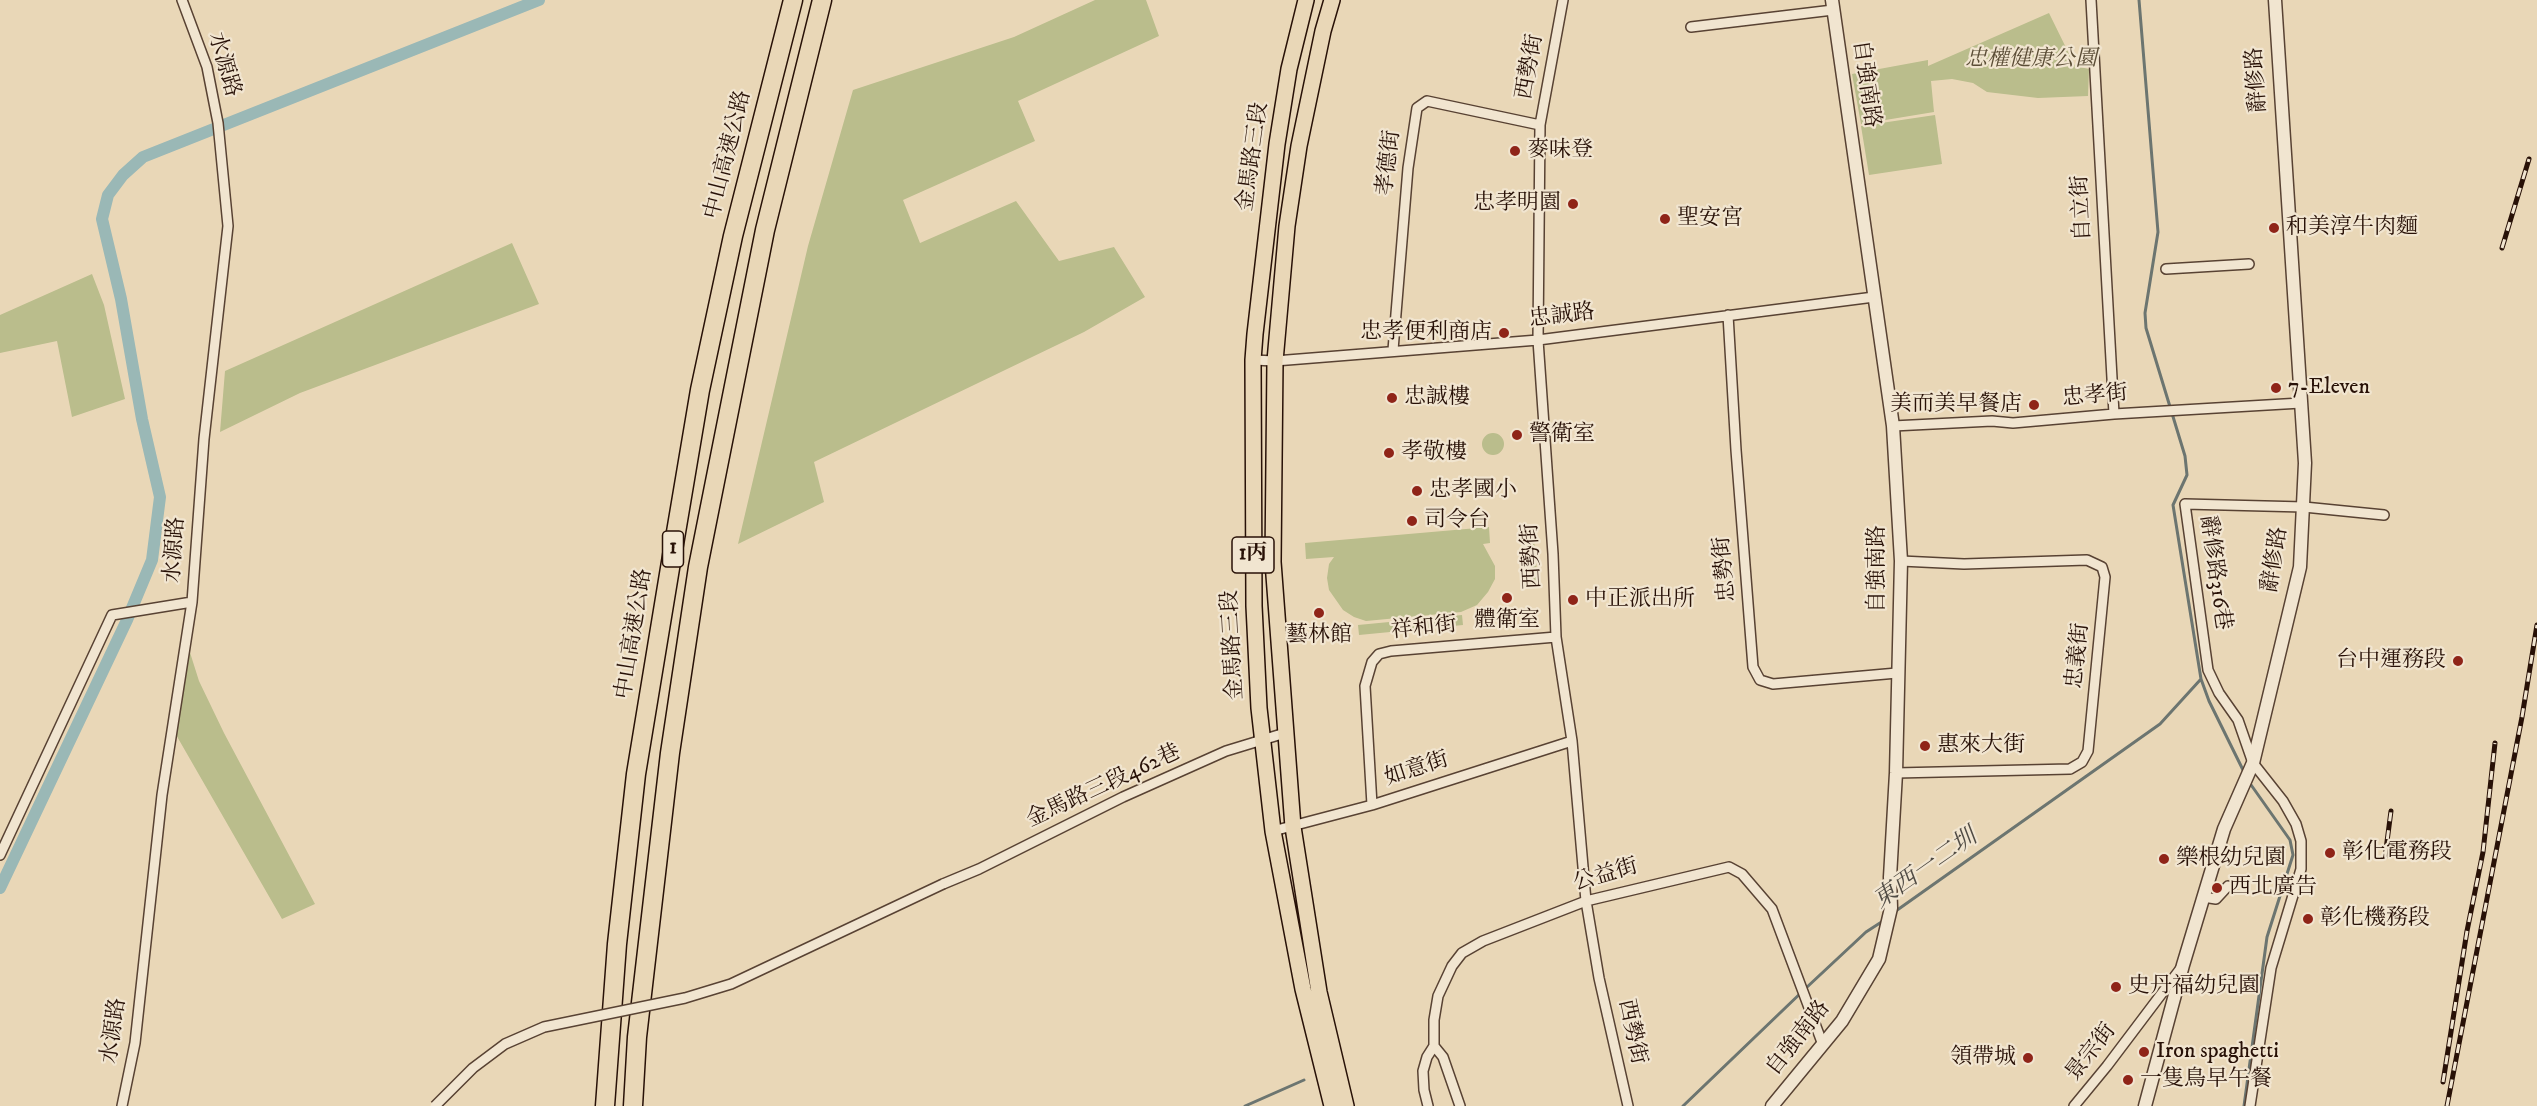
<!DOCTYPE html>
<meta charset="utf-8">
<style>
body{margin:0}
canvas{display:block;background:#e9d7b7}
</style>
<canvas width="2537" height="1106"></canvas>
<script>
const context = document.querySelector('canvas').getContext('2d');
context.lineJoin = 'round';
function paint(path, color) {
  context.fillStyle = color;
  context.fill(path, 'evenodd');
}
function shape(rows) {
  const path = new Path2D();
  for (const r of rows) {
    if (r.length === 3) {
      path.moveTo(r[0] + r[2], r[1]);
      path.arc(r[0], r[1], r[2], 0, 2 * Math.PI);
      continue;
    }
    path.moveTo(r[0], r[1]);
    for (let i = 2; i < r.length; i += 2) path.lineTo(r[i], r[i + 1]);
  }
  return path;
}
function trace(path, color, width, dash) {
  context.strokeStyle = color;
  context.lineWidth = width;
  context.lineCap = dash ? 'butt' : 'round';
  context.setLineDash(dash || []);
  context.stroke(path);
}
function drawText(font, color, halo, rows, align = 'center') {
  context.font = font + ' "IM FELL DW Pica","Noto Serif TC",serif';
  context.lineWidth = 4.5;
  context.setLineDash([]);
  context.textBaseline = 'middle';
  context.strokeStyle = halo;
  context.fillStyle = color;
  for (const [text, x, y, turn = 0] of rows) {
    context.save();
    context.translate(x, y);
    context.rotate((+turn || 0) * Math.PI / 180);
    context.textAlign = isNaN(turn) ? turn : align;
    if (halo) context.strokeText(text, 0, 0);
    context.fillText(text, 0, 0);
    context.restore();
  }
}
const green = shape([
 [1095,0,1146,0,1159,36,1018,101,1035,141,903,200,920,243,1016,201,1059,261,1114,247,1145,297,1084,332,814,462,824,502,738,544,808,246,853,90,1014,37],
 [2049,13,2075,66,2089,69,2088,96,2038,98,1987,92,1973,83,1952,79,1931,81,1934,112,1861,124,1852,74,1928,60,1928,66],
 [1935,115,1942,164,1869,175,1861,126],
 [512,243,539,304,300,393,220,432,225,371],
 [92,274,104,305,125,399,72,417,57,341,0,353,0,315],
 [1493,444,11],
 [1489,527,1490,543,1483,544,1495,566,1495,579,1488,592,1477,605,1461,612,1366,621,1354,617,1343,610,1329,590,1327,578,1329,564,1334,557,1306,559,1305,543],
 [1534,538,1538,585,1532,586,1528,539],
 [1462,615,1463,625,1359,635,1358,625],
 [187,643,199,681,224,733,315,904,282,919,175,733]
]);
const stream = shape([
 [2139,0,2158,232,2145,313,2146,328,2185,456,2187,475,2173,505,2201,679,2209,701,2245,774],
 [1893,913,2160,724,2201,679],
 [1245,1106,1304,1080],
 [1683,1106,1806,988,1866,932,1883,921],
 [2244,1106,2267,937,2293,855,2290,840,2249,782]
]);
const canal = shape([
 [0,888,127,620,152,560,160,497,142,419,121,299,102,219,108,195,123,175,143,157,539,0]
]);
const minor = shape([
 [1563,0,1540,125,1538,340,1553,554,1556,637,1572,741,1586,901,1599,978,1628,1106],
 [2091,0,2114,414],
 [1691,27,1833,10],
 [2166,269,2249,264],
 [1728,315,1736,450,1753,667,1760,680,1773,684,1897,673],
 [1393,350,1408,168,1417,108,1427,101,1540,125],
 [1253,360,1275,361,1538,340,1874,297],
 [1893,426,1992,421,2013,423,2114,414,2301,403],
 [1896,773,2070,769,2082,762,2088,751,2105,577,2102,567,2087,560,1964,564,1901,561],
 [1372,805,1365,686,1372,662,1379,654,1391,651,1556,637],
 [1273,831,1372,805,1572,741],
 [0,855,112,615,192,602],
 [943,884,979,869,1123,797,1226,751,1285,733],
 [2203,897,2216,899,2228,886,2232,887],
 [122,1106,135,1043,162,795,192,602,204,439,228,226,218,123,207,67,182,0],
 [1428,1106,1424,1090,1423,1071,1427,1057,1434,1046],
 [1460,1106,1443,1057,1434,1046,1434,1020,1438,996,1452,966,1462,953,1483,941,1586,901,1729,867,1742,874,1772,909,1823,1045],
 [2074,1106,2107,1066,2181,968],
 [2250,1106,2271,968,2301,869,2301,841,2296,824,2283,801,2253,763,2238,720,2219,693,2208,670,2185,504,2304,507,2384,515]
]);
const tertiary = shape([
 [1772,1106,1842,1021,1879,959,1891,908,1890,877,1896,773,1901,561,1893,426,1832,0],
 [2145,1106,2183,965,2224,829,2253,763,2300,567,2305,463,2275,0]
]);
const primary = shape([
 [1306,0,1289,69,1277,144,1255,334,1253,360,1254,606,1259,708,1273,831,1303,989,1332,1106],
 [1332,0,1323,31,1299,146,1287,226,1275,361,1273,562,1293,827,1319,992,1346,1106]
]);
const motorway = shape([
 [605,1106,617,944,636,774,672,556,700,390,733,236,793,0],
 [633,1106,637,1037,670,753,698,567,765,230,822,0]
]);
const rail = shape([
 [2502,248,2529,159],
 [2385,857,2391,811],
 [2443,1082,2467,931,2483,852,2495,743],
 [2447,1106,2522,717,2537,625]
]);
const minorBridge = shape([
 [435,1106,473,1068,505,1044,544,1027,685,998,731,984,943,884]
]);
const markers = [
 [1515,151,6,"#8f2418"],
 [1573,204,6,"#8f2418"],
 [1665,219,6,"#8f2418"],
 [2274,228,6,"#8f2418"],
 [1504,333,6,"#8f2418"],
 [2276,388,6,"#8f2418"],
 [1392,398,6,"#8f2418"],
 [2034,405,6,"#8f2418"],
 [1517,435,6,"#8f2418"],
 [1389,453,6,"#8f2418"],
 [1417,491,6,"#8f2418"],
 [1412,521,6,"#8f2418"],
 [1507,598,6,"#8f2418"],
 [1573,600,6,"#8f2418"],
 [1319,613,6,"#8f2418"],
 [2458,661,6,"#8f2418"],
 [1925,746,6,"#8f2418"],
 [2330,853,6,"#8f2418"],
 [2164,859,6,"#8f2418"],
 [2217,888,6,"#8f2418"],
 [2308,919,6,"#8f2418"],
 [2116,987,6,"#8f2418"],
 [2144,1052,6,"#8f2418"],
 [2028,1058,6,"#8f2418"],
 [2128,1080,6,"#8f2418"]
];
const shields = [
 [673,549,21],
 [1253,555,42]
];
const shieldNames = [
 ["1",673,549],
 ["1丙",1253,555]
];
const parkNames = [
 ["忠權健康公園",2031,60]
];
const streetNames = [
 ["水源路",223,65,74],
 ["西勢街",1531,67,-80],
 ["辭修路",2258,80,-94],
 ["自強南路",1865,84,82],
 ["中山高速公路",729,155,-76],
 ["金馬路三段",1254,157,-82],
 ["孝德街",1390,163,-83],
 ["自立街",2083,208,-93],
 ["忠誠路",1562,317,-7],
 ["忠孝街",2095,397,-5],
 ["水源路",176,550,-86],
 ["西勢街",1533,556,-93],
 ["辭修路",2276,560,-81],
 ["忠勢街",1726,569,-95],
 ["自強南路",1878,569,-90],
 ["辭修路316巷",2214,573,82],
 ["祥和街",1424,629,-6],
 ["中山高速公路",635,634,-81],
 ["金馬路三段",1234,645,-93],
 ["忠義街",2079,656,-84],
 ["如意街",1417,770,-18],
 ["金馬路三段462巷",1104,787,-25],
 ["公益街",1606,876,-16],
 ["水源路",115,1031,-82],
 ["西勢街",1631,1032,78],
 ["自強南路",1799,1039,-52],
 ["景宗街",2092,1053,-52]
];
const poiNames = [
 ["麥味登",1527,151],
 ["忠孝明園",1561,204,"right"],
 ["聖安宮",1677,219],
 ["和美淳牛肉麵",2286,228],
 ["忠孝便利商店",1492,333,"right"],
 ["7-Eleven",2288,388],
 ["忠誠樓",1404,398],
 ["美而美早餐店",2022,405,"right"],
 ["警衛室",1529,435],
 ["孝敬樓",1401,453],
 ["忠孝國小",1429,491],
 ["司令台",1424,521],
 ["中正派出所",1585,600],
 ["體衛室",1507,621,"center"],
 ["藝林館",1319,636,"center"],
 ["台中運務段",2446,661,"right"],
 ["惠來大街",1937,746],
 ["彰化電務段",2342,853],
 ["樂根幼兒園",2176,859],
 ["西北廣告",2229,888],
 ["彰化機務段",2320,919],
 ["史丹福幼兒園",2128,987],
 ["Iron spaghetti",2156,1052],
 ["領帶城",2016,1058,"right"],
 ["一隻鳥早午餐",2140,1080]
];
const waterNames = [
 ["東西一二圳",1926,870,-35]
];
paint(green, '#babd8c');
trace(stream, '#6c7570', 3);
trace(canal, '#9ab8b6', 12);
trace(minor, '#584233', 12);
trace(tertiary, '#584233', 15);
trace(primary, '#281107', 18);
trace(motorway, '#281107', 21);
trace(minor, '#f1e5d0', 9);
trace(tertiary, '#f1e5d0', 12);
trace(primary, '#e9d7b7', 15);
trace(motorway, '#e9d7b7', 18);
trace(rail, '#281107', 5);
trace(rail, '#f1e5d0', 3, [9]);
trace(minorBridge, '#584233', 12, []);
trace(minorBridge, '#f1e5d0', 9);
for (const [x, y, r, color] of markers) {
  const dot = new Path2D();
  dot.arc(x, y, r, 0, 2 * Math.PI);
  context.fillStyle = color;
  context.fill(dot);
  trace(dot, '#f1e5d0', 2);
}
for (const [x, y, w] of shields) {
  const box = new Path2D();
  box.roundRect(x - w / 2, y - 18, w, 36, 4.5);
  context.fillStyle = '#f1e5d0';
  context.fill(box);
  trace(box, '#281107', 1.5);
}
drawText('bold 21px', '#281107', null, shieldNames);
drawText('italic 22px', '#5b4d36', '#f1e5d0', parkNames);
drawText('22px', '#281107', '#f1e5d0', streetNames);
drawText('22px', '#281107', '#f1e5d0', poiNames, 'left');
drawText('italic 24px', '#504b44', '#f1e5d0', waterNames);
</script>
